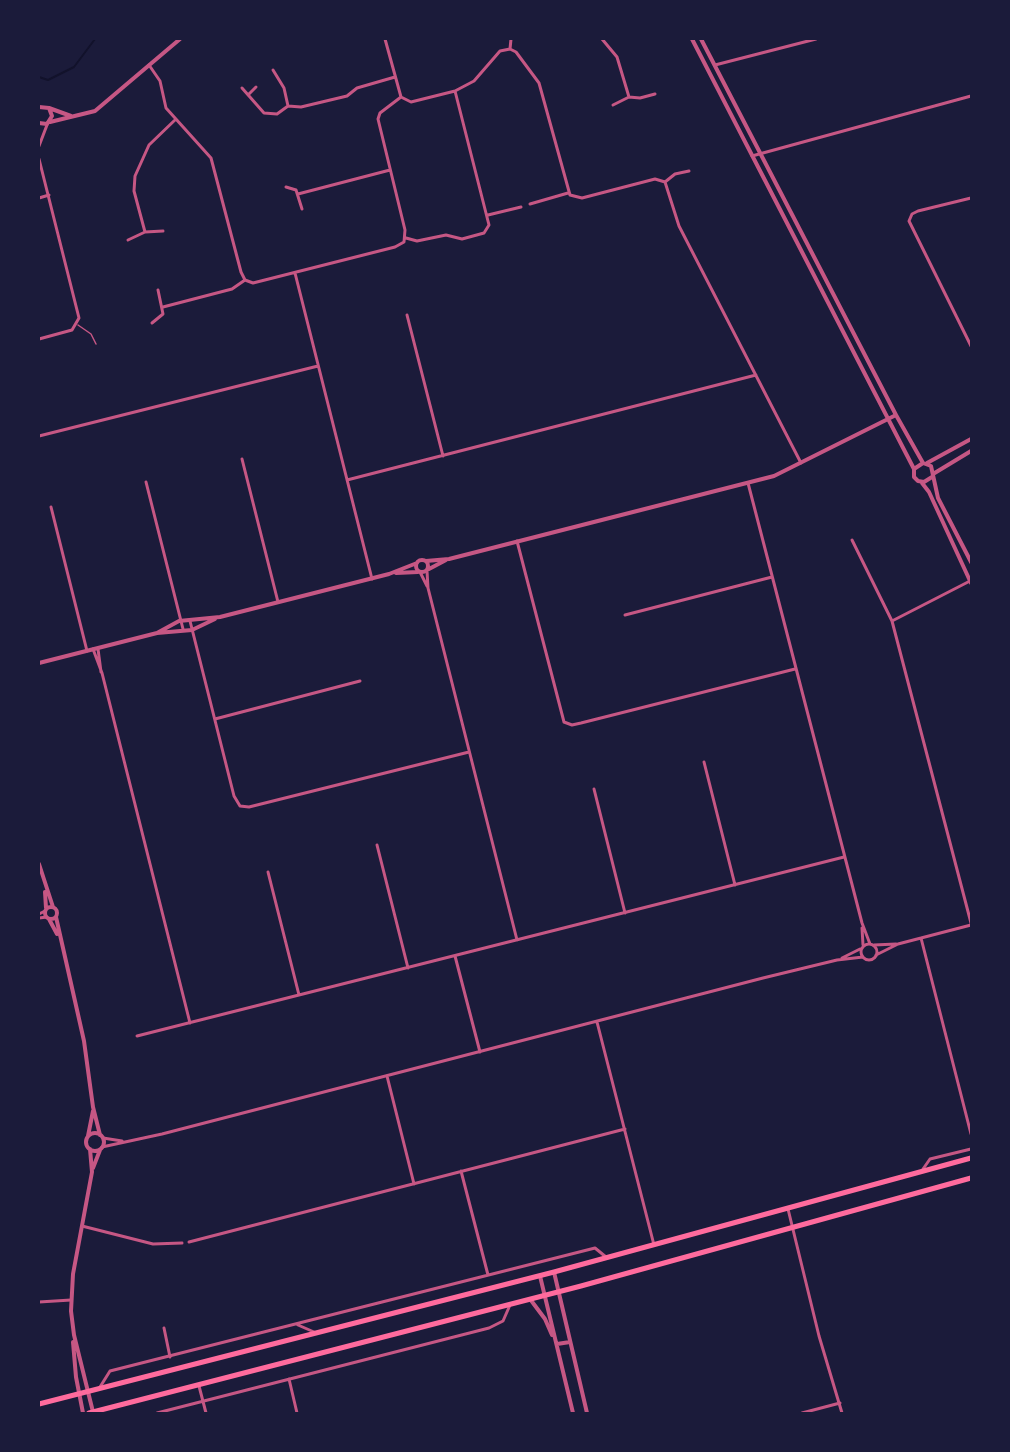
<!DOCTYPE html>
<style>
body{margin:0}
#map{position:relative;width:1010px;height:1452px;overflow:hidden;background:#1b1b3a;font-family:"Titillium Web",sans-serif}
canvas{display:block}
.frame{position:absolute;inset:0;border:40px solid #1b1b3a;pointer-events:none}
</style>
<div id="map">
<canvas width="1010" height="1452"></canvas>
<div class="frame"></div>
</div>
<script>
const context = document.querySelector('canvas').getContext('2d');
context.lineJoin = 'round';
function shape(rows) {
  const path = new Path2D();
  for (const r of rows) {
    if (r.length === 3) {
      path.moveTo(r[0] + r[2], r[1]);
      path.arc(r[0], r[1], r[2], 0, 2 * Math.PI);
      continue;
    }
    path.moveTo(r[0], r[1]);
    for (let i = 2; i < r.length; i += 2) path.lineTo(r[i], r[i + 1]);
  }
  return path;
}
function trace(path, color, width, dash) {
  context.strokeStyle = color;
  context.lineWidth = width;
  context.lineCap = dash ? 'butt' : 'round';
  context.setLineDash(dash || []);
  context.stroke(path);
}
const stream = shape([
 [39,77,48,80,74,67,95,39]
]);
const service = shape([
 [78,325,91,334,96,344]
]);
const minor = shape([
 [385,39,401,97],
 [602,39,617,57,629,97],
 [510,49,511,39],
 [149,65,160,81,166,108,211,158,241,272,245,280,253,283,395,247,404,242,405,230,378,119,380,113,401,97],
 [715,65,816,39],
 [273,70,284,88,288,106],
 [242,88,264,113,277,114,288,106],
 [248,95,256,87],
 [401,97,411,102,455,91,474,81,500,51,510,49,516,52,539,83,570,195,582,198,655,179,665,182,679,226,801,463],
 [613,105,629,97,640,98,655,94],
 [288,106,301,107,347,96,357,88,395,77],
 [39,146,47,125],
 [752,156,971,96],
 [39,159,79,318,72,330,39,339],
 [665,182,675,174,689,171],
 [286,187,296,190,302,209],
 [298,194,390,170],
 [39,198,49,195],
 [971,198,918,211,912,214,909,221,971,346],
 [530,204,568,193],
 [488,215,521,207],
 [145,232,134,191,135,176,149,145,176,119],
 [406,238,417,241,446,235,462,239,484,233,489,225,455,91],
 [128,240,145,232,163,231],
 [295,273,372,579],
 [163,307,232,289,245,280],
 [407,315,443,456],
 [152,323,163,314,158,290],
 [39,436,318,366],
 [242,459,278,602],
 [347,480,756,375],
 [146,482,183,629],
 [748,483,862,923,870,944],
 [51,507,87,651],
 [852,540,892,621,971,923],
 [517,541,564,722,572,725,581,723,795,669],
 [427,571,428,588,517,940],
 [420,572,427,586],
 [625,615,772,577],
 [190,621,234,796,240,806,249,807,469,752],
 [892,621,970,581],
 [93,649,102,673,190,1023],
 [98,649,101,672],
 [215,719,360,681],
 [704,762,735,885],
 [594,789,625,913],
 [377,845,408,968],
 [268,872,299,995],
 [39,914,45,911],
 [39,918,47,917],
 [862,928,863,945],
 [921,938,971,1134],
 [869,952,8],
 [874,945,896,944],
 [876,955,898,944,971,925],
 [455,956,480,1052],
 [842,958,860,949],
 [597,1022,654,1245],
 [137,1036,844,857],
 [387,1076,414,1184],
 [103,1138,122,1141],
 [102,1147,162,1134,763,978,837,960,863,957],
 [923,1169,930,1159,971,1149],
 [461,1171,488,1275],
 [788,1209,819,1336,842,1413],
 [82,1226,153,1244,182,1243],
 [189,1242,625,1129],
 [39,1302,71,1300],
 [298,1325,314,1332],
 [164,1328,170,1357],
 [289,1379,297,1413],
 [199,1386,206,1413],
 [100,1387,110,1371,595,1248,606,1257],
 [157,1413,489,1328,503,1321,510,1305],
 [802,1413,840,1403]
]);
const tertiary = shape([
 [692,39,914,469],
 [701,39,896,415,923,463],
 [39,107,49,108,52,116,47,124,39,123],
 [49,108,71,116],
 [50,122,95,111,180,39],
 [927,463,971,439],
 [933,474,971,451],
 [932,477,924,482,918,481,914,477,914,469,923,463,931,466,938,498,971,562],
 [922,483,929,492,971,583],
 [422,566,6],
 [426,561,449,559,774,476,896,415],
 [429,569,446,560],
 [396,573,418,572],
 [157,633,179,621,220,617,389,574,417,563],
 [39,663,157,633,192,630,215,619],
 [39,864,53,907],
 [45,892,46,908],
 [51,913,6],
 [56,917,84,1041,93,1107,100,1135],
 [49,919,57,934],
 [95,1142,9],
 [88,1136,93,1111],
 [90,1149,92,1172,73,1274,71,1311,74,1335,93,1412],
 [93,1168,100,1150],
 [554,1272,587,1413],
 [540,1276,573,1413],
 [530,1299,545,1319,552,1335],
 [73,1342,76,1377,83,1413],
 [557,1344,570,1342]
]);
const primary = shape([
 [39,1404,554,1272,971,1158],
 [89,1413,581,1286,971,1178]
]);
trace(stream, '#12122b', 2);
trace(service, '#c65784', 1.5);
trace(minor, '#c65784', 3);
trace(tertiary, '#c65784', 4);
trace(primary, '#ff6b9d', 5);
</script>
